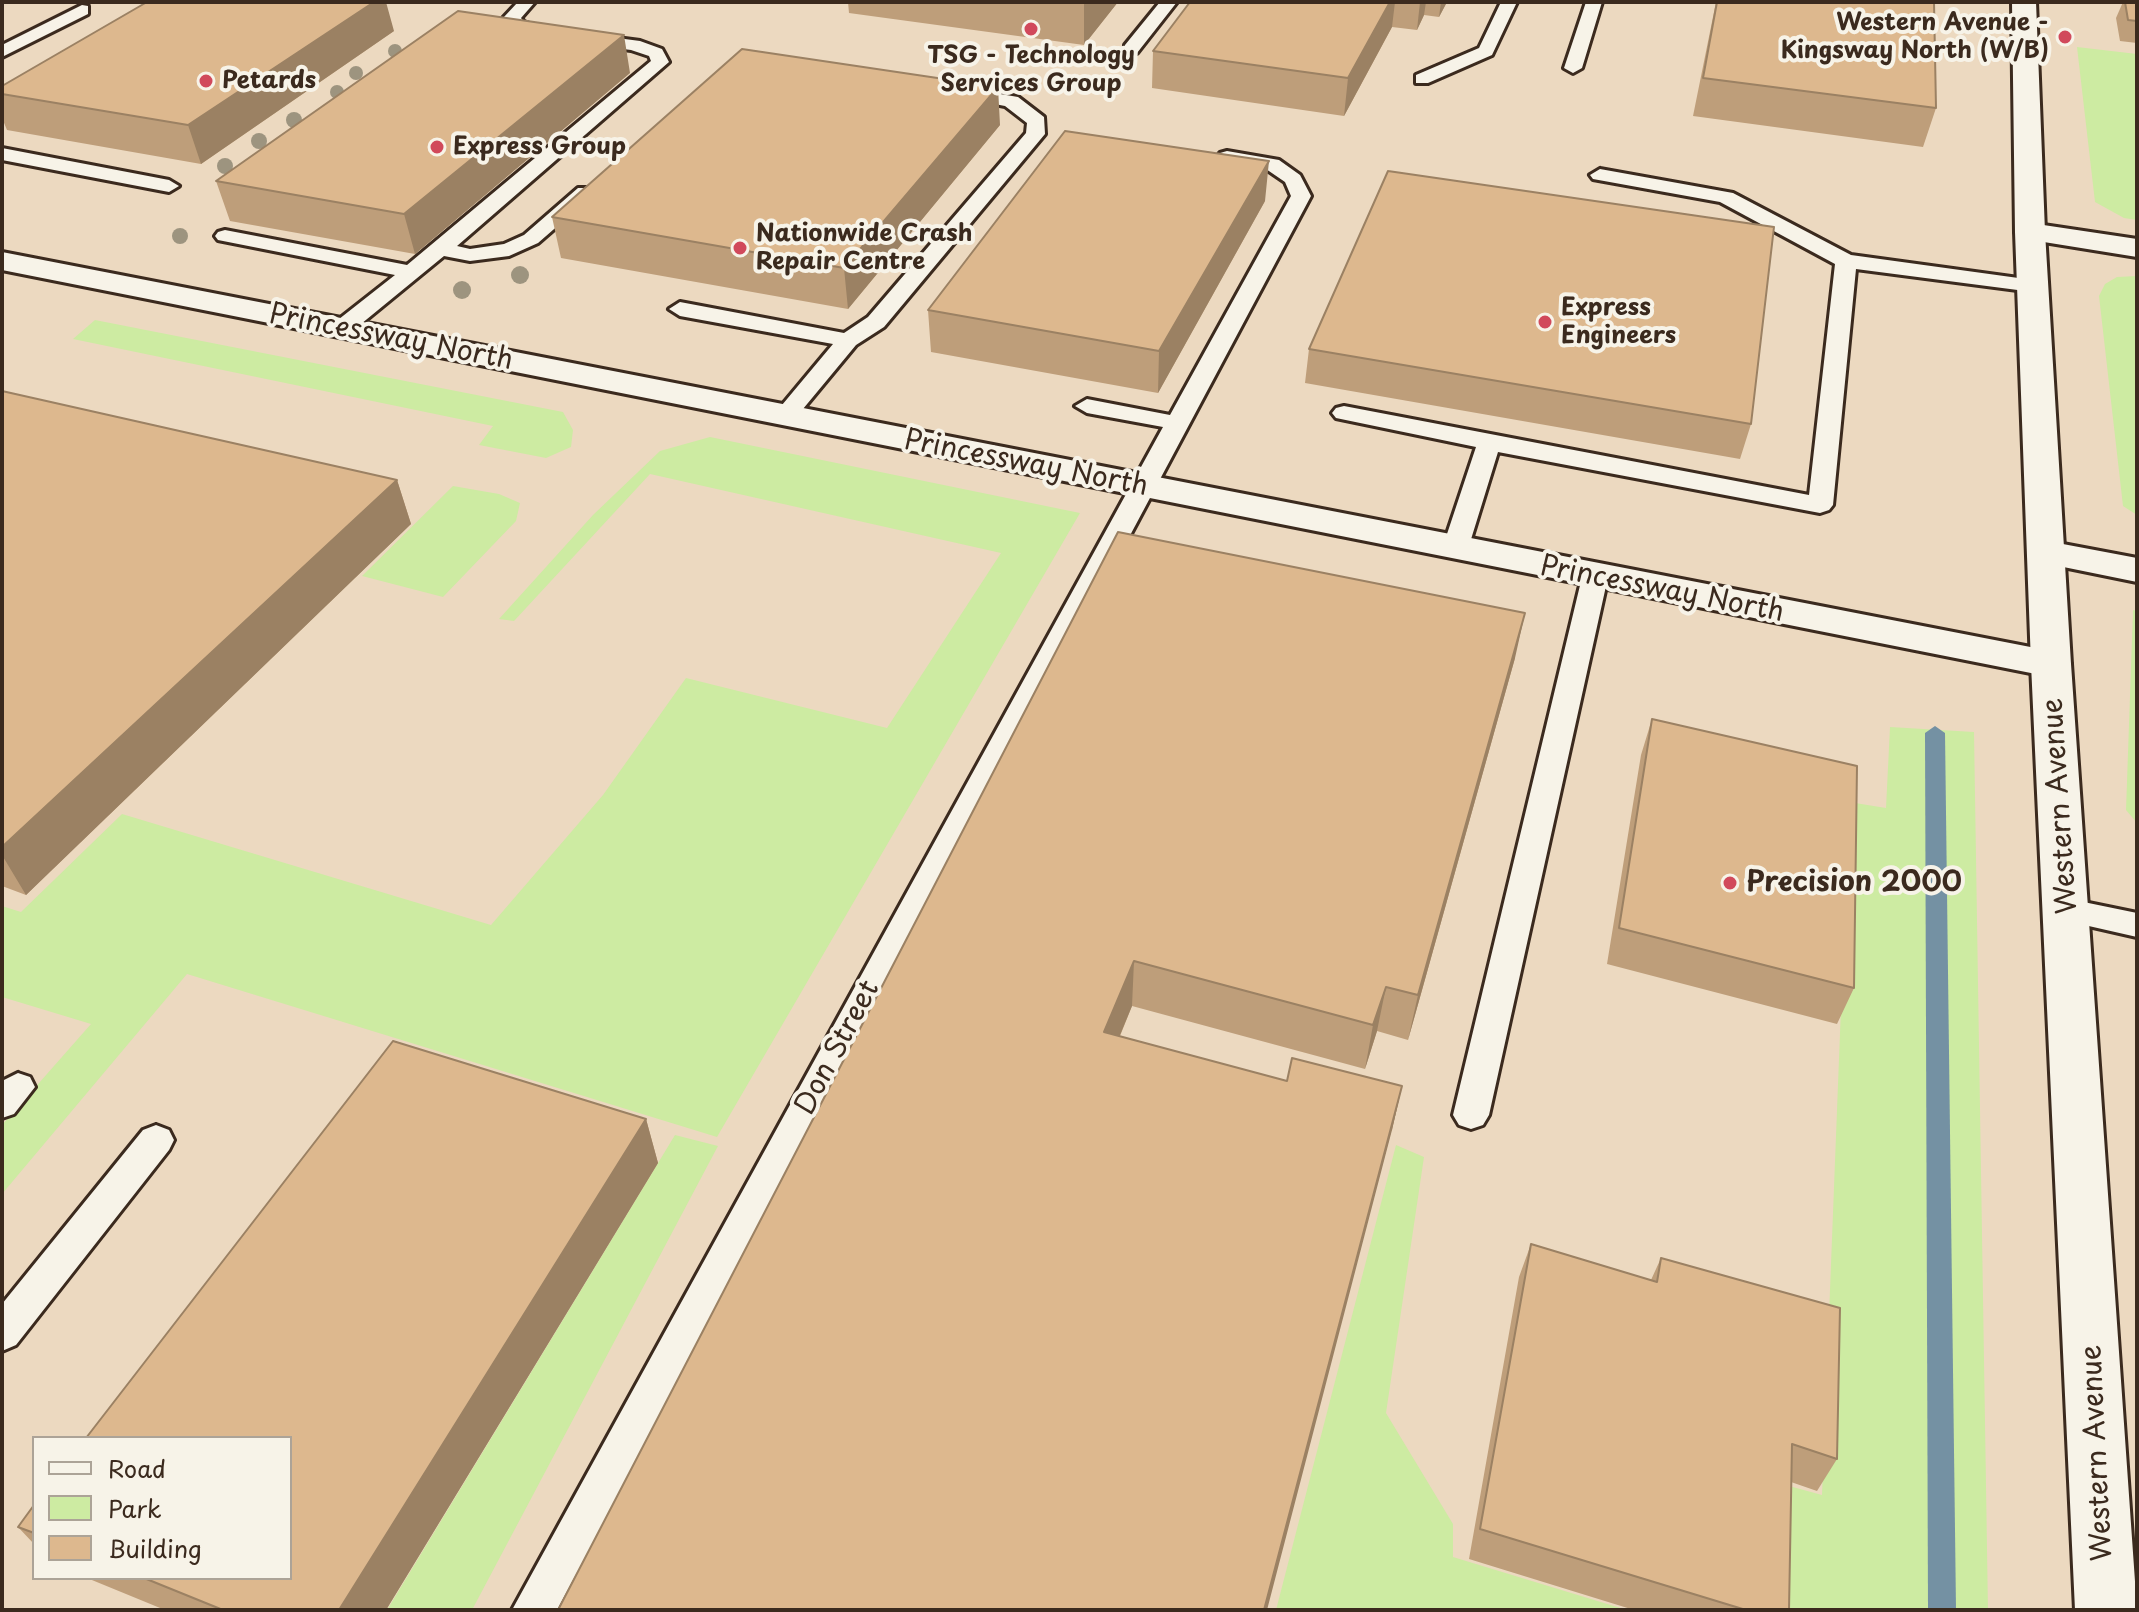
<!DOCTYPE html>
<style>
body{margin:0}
#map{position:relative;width:2139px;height:1612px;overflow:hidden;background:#f2e7d6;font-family:"Playpen Sans",sans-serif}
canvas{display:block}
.frame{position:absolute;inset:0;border:4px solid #3b2a1e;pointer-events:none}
.legend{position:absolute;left:32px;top:1436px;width:260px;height:144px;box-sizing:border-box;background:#f7f3e8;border:2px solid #aca397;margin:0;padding:10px 14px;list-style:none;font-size:24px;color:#3b2a1e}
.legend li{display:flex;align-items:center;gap:16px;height:40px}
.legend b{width:40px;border:2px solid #aca397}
</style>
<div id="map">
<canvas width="2139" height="1612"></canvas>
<div class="frame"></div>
<ul class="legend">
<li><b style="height:10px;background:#f7f3e8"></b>Road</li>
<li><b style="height:22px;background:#cdeba2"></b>Park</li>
<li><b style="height:22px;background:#ddb88e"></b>Building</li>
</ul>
</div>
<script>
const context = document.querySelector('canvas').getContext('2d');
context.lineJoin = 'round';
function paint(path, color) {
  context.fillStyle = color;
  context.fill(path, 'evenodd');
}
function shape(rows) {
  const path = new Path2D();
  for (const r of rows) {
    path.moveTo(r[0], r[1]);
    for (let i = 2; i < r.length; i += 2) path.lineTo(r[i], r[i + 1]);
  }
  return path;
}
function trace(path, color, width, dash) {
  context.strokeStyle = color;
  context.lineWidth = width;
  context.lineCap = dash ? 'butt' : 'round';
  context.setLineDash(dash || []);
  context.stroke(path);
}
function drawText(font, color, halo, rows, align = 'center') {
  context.font = font + ' "Playpen Sans",sans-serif';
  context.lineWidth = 8;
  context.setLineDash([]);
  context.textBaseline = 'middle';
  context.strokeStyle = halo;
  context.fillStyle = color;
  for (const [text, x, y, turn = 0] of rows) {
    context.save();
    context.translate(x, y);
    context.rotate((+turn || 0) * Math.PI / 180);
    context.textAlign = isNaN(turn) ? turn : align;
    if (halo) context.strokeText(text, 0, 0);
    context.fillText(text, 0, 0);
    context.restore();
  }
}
const built = shape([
 [2,2,2137,2,2137,1610,2,1610],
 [34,1438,290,1438,290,1578,34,1578]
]);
const green = shape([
 [2077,47,2137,54,2137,220,2124,218,2095,202],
 [2137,276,2137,515,2123,506,2099,296,2105,284,2117,277],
 [95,320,563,412,573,430,571,447,546,458,479,445,493,426,73,339],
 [710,437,1080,513,717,1137,187,974,2,1194,2,1125,91,1024,2,997,2,906,21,912,122,814,491,925,603,795,686,678,887,728,1001,553,650,474,514,621,499,619,593,515,660,451],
 [453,486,499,494,520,503,516,521,443,597,362,576],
 [2133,610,2137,611,2137,823,2126,810],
 [1890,727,1974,732,1988,1610,1776,1610,1778,1483,1822,1495,1849,802,1886,808],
 [675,1135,718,1146,472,1610,387,1610],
 [1396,1145,1424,1157,1386,1413,1453,1524,1453,1557,1627,1610,1276,1610]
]);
const stream = shape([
 [1935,726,1945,733,1956,1610,1928,1610,1925,733,1935,726]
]);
const lane = shape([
 [518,2,535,2,521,18,524,22,541,28,640,41,662,49,669,62,457,246,470,249,504,244,524,235,578,188,592,188,595,192,592,196,538,243,509,256,470,261,444,256,350,333,342,335,331,328,334,323,395,275,218,240,215,236,218,232,225,230,407,265,651,61,649,56,631,50,539,38,512,30,503,18,518,2],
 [1160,2,1177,2,1137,53,1125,53,1125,45,1160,2],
 [1501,2,1517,2,1492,55,1428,83,1416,83,1416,75,1479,48,1501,2],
 [1586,2,1602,2,1582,68,1573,73,1564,68,1586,2],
 [82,5,88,6,88,14,2,57,2,45,82,5],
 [959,87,1018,97,1044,117,1045,134,884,327,856,345,793,421,777,421,773,416,777,411,833,344,680,316,669,309,680,302,844,333,868,317,1026,133,1027,123,1005,106,953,96,950,92,959,87],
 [2,148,169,180,179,186,169,192,2,160,2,148],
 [1227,151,1279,160,1300,175,1311,196,557,1610,512,1610,1163,427,1087,413,1075,406,1087,399,1170,415,1291,196,1285,182,1266,169,1220,161,1217,157,1220,153,1227,151],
 [1600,169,1733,193,1851,255,2033,280,2044,286,2033,292,1856,269,1833,505,1829,510,1820,513,1498,452,1468,549,1455,557,1446,555,1442,549,1476,447,1336,418,1332,413,1336,408,1344,406,1809,495,1835,264,1720,202,1593,179,1590,175,1600,169],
 [1595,569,1604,571,1608,577,1489,1115,1483,1125,1471,1129,1459,1125,1453,1115,1582,577,1586,571,1595,569],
 [2069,899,2137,913,2137,937,2058,919,2053,911,2058,903,2069,899],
 [18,1073,30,1077,35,1087,14,1114,2,1118,2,1081,18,1073],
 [156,1125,169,1130,174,1140,169,1150,16,1345,2,1351,2,1304,143,1130,156,1125]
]);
const street = shape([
 [2030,223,2137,239,2137,257,2019,238,2015,232,2019,226,2030,223],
 [2,252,2051,651,2065,655,2071,664,2065,673,2051,677,2,270,2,252],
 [2047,541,2137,558,2137,582,2034,561,2028,553,2034,545,2047,541]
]);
const secondary = shape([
 [2012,2,2036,2,2045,232,2071,664,2137,1610,2075,1610,2031,664,2015,232,2012,2]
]);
const trees = [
 [395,51,7],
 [356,73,7],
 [337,92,7],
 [294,120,8],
 [259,141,8],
 [225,166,8],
 [180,236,8],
 [520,275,9],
 [462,290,9]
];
const wall = shape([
 [848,2,1118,2,1084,45,849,13],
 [1190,2,1447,2,1439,17,1424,15,1417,30,1392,27,1344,116,1152,88,1153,51],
 [1716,2,1934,2,1936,108,1923,147,1693,116],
 [2123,2,2137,2,2137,43,2120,41,2116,18],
 [394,31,201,164,7,130,2,118,2,86],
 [630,73,415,254,230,221,216,181],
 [1000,125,848,309,561,258,552,217],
 [1265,201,1158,393,931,352,928,310],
 [1309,349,1751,424,1740,459,1305,383],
 [2,391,397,480,411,524,26,895,2,886],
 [1118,532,1515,658,1408,1040,1377,1031,1365,1069,1132,1006,1120,1036,1287,1081,1402,1086,1392,1130,558,1610],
 [1652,719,1854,988,1837,1024,1607,964,1641,755],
 [646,1119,658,1163,386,1610,165,1610,87,1578,290,1578],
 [1531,1244,1651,1280,1661,1258,1837,1459,1817,1491,1791,1482,1789,1610,1634,1610,1469,1559,1519,1277],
 [34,1505,34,1544,18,1527]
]);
const shadedWall = shape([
 [374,2,386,2,394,31,201,164,188,125],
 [1084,2,1118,2,1084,45],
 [1390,2,1395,2,1392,27,1344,116,1348,78],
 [1420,2,1426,2,1424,15,1417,30],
 [1441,2,1447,2,1439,17],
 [624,35,630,73,415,254,404,214],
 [998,87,1000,125,848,309,844,268],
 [1269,161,1265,201,1158,393,1159,351],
 [397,480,411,524,26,895,2,855,2,847],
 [1525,613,1515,658,1408,1040,1418,995],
 [1134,961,1132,1006,1103,1076,1104,1032],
 [1386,987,1377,1031,1365,1069,1373,1025],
 [1402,1086,1392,1130,1267,1610,1264,1610],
 [646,1119,658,1163,386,1610,339,1610]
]);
const building = shape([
 [147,2,374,2,188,125,2,94,2,86,147,2],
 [1190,2,1390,2,1348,78,1153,51,1190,2],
 [1717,2,1934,2,1936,108,1703,78,1717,2],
 [2125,2,2137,2,2137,21,2128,20,2125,2],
 [458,11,624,35,404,214,216,181,458,11],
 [742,49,998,87,844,268,552,217,742,49],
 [1065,131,1269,161,1159,351,928,310,1065,131],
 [1388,171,1774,227,1751,424,1309,349,1388,171],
 [2,391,397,480,2,847,2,391],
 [1118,532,1525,613,1418,995,1386,987,1373,1025,1134,961,1104,1032,1287,1081,1292,1058,1402,1086,1264,1610,558,1610,1118,532],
 [1652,719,1857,766,1854,988,1619,928,1652,719],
 [393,1041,646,1119,339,1610,223,1610,144,1578,290,1578,290,1438,86,1438,393,1041],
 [1531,1244,1657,1282,1661,1258,1840,1308,1837,1459,1792,1444,1789,1610,1746,1610,1480,1529,1531,1244],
 [34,1505,34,1533,18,1527,34,1505]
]);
const markers = [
 [1031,29,8,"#d1495b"],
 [2065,37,8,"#d1495b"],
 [206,81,8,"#d1495b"],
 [437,147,8,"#d1495b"],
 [740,248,8,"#d1495b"],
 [1545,322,8,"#d1495b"],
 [1730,883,8,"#d1495b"]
];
const farPoinames = [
 ["Western Avenue -",2049,23,"right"],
 ["Kingsway North (W/B)",2049,51,"right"],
 ["TSG - Technology",1031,56,"center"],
 ["Services Group",1031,84,"center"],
 ["Petards",222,81],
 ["Express Group",453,147],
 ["Nationwide Crash",756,234],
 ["Repair Centre",756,262],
 ["Express",1561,308],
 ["Engineers",1561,336]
];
const streetNames = [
 ["Princessway North",391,338,11],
 ["Princessway North",1026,464,11],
 ["Princessway North",1662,590,11],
 ["Western Avenue",2061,806,-94],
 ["Don Street",838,1048,-62],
 ["Western Avenue",2098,1453,-93]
];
const poiNames = [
 ["Precision 2000",1746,883]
];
paint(built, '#ecd9c0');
paint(green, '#cdeba2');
paint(stream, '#7491a3');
trace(lane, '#3b2a1e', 6);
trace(street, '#3b2a1e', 6);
trace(secondary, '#3b2a1e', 6);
paint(lane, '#f7f3e8');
paint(street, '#f7f3e8');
paint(secondary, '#f7f3e8');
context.fillStyle = '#9d947f';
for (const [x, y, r] of trees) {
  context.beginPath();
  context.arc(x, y, r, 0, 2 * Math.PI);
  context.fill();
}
paint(wall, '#be9e7a');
paint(shadedWall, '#9b8163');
paint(building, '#ddb88e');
trace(building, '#9b8163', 2);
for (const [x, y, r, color] of markers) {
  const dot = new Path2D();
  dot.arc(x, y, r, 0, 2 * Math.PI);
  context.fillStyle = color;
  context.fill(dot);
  trace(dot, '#f7f3e8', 3);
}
drawText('bold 24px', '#3b2a1e', '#f7f3e8', farPoinames, 'left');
drawText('28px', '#3b2a1e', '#f7f3e8', streetNames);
drawText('bold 28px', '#3b2a1e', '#f7f3e8', poiNames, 'left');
</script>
